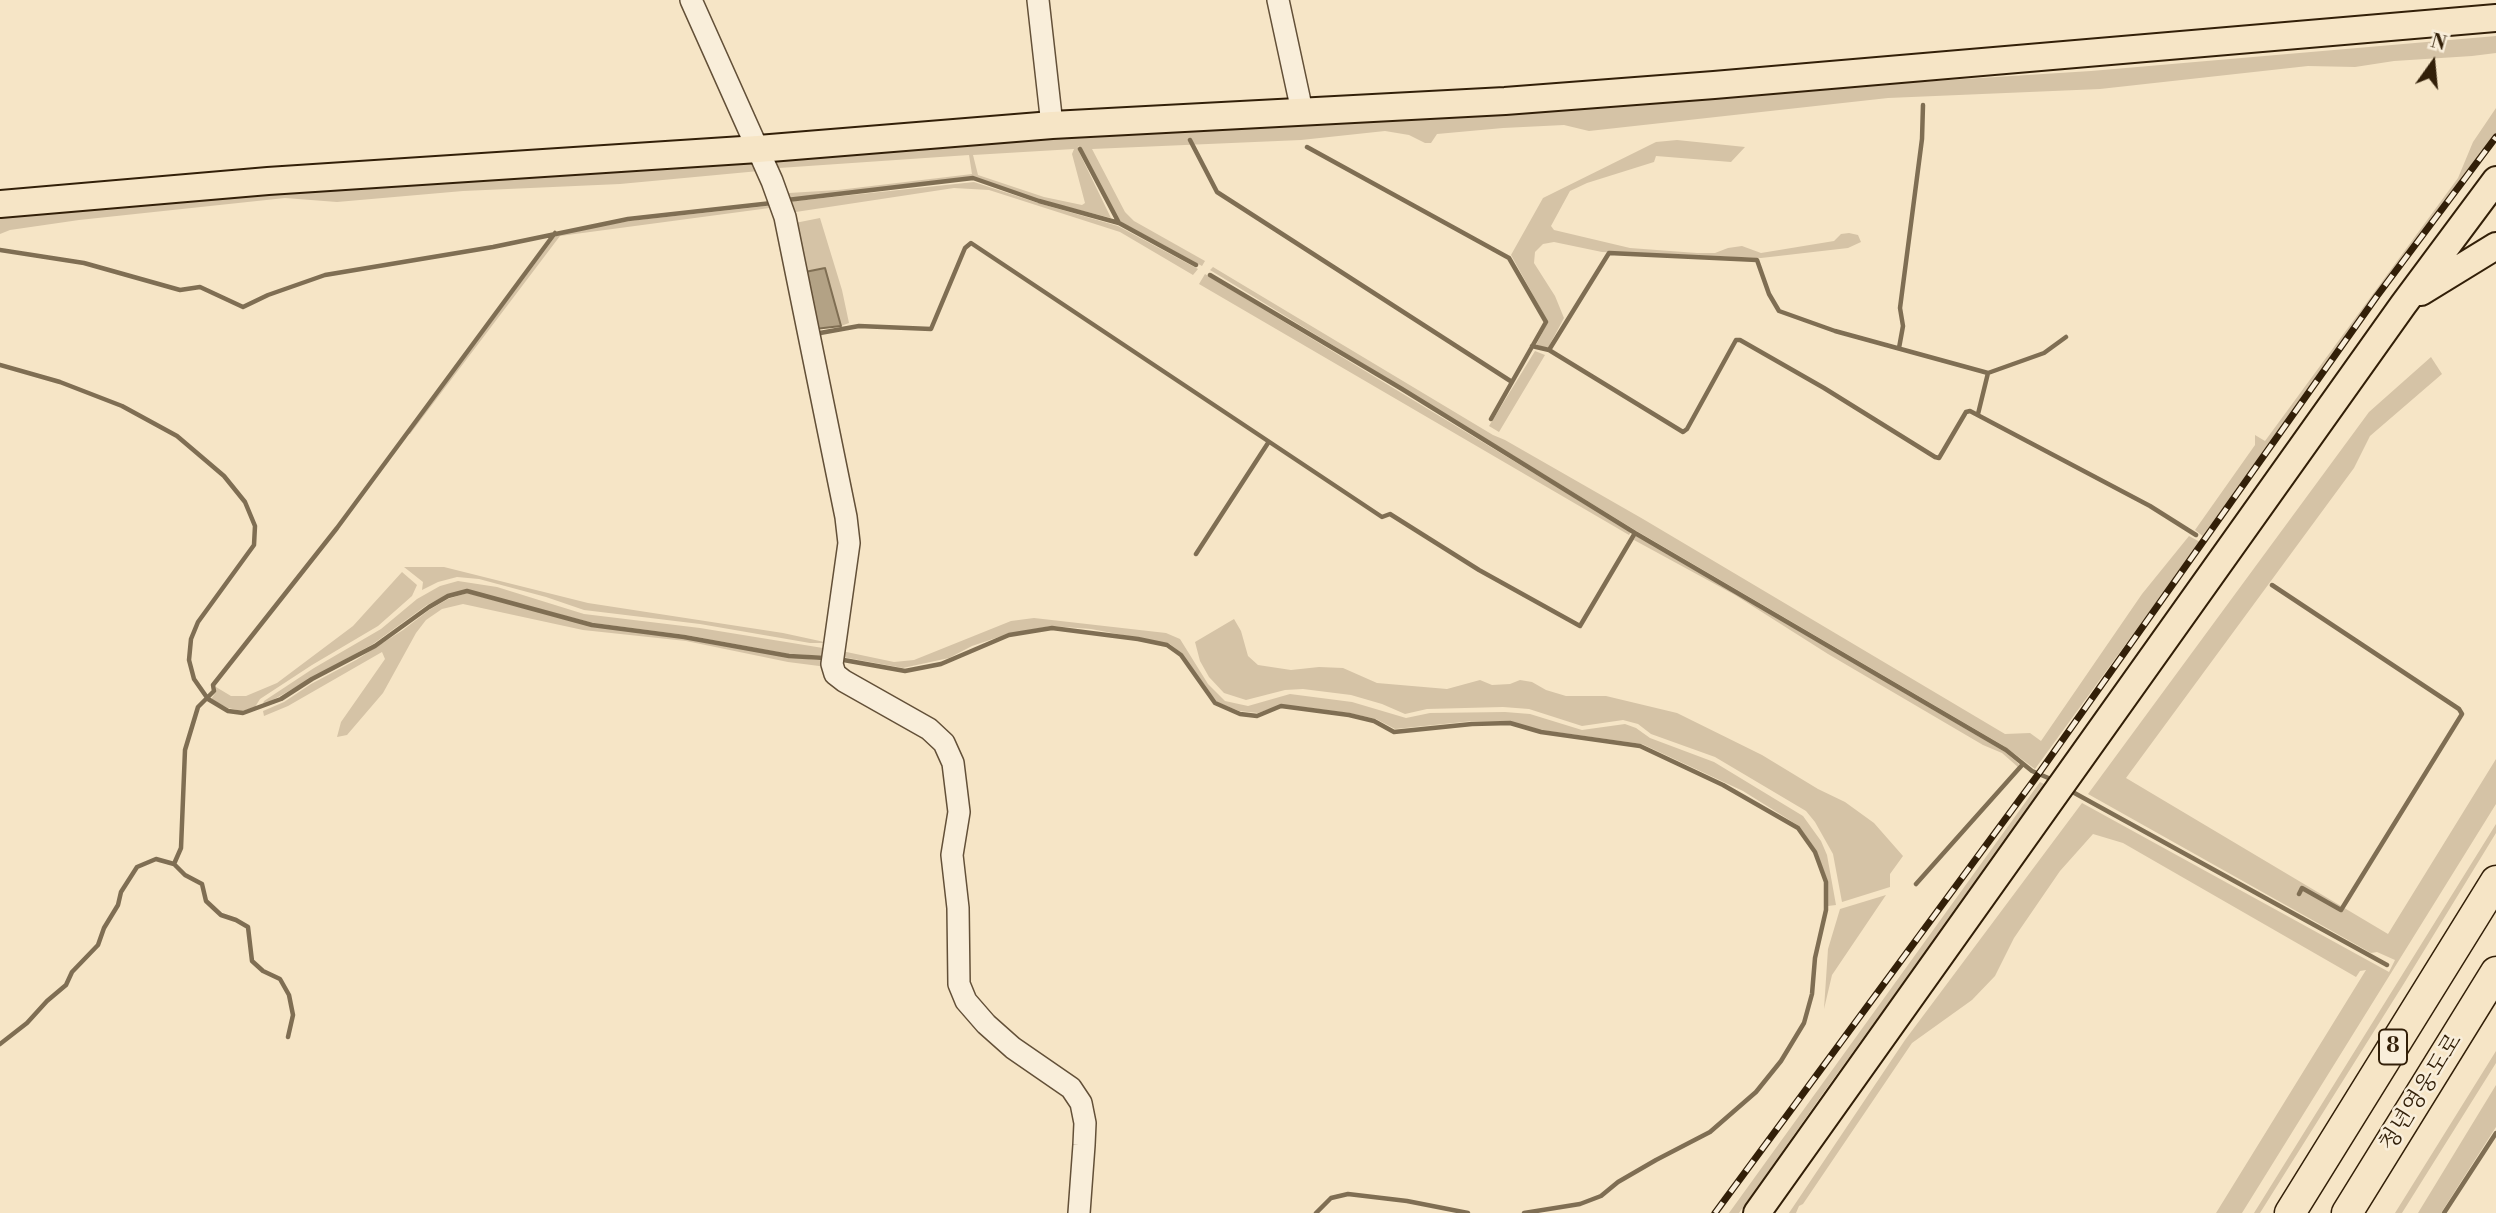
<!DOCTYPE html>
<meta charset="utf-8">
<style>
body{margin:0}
#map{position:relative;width:2496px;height:1213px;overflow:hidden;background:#f6e5c6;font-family:"Libre Bodoni",serif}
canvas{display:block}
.north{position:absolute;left:2398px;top:28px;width:70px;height:70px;-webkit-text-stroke:5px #f9eeda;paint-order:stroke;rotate:15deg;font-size:19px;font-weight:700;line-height:28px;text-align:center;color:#321f08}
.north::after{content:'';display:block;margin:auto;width:24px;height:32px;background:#321f08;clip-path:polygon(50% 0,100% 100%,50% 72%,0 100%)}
</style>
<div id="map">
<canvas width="2496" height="1213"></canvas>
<div class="north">N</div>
</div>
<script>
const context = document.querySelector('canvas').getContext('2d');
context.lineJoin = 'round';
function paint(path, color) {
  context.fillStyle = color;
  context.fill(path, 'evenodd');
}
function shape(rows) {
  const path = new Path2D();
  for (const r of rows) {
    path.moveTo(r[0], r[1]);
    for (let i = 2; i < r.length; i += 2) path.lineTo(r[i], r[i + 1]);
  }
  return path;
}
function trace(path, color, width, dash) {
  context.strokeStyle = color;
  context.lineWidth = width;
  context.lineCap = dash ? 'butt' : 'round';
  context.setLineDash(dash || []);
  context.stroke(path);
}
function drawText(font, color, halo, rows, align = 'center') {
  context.font = font + ' "Libre Bodoni","Noto Serif KR",serif';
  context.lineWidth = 5;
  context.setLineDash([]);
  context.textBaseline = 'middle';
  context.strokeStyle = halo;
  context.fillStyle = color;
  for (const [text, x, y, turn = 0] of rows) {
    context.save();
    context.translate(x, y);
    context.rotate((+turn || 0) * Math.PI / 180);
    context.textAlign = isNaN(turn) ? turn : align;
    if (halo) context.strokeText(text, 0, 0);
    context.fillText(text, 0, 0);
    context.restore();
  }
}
const green = shape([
 [2496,36,2496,53,2472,56,2394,61,2355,67,2308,66,2100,89,1888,98,1589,131,1564,125,1503,128,1437,134,1431,143,1425,143,1409,135,1385,131,1301,140,1092,149,1125,212,1134,221,1205,261,1202,266,1121,222,1116,217,1082,150,1078,146,1079,152,1111,218,1040,200,973,177,785,199,785,194,789,193,838,190,972,174,969,155,779,168,776,171,773,163,776,158,1188,128,2091,71],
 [1074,149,1072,154,1085,203,1082,205,1044,197,978,175,973,155],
 [2496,108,2496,133,2204,537,2195,530,2255,445,2255,435,2265,441,2458,178,2473,142],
 [1677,140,1745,147,1731,162,1656,156,1654,162,1587,183,1570,191,1551,226,1554,230,1630,248,1697,253,1715,253,1728,248,1742,246,1761,253,1834,241,1841,234,1849,233,1858,235,1861,242,1848,248,1761,258,1602,252,1554,242,1543,244,1535,252,1534,263,1555,296,1564,318,1548,348,1536,345,1548,322,1511,255,1543,198,1656,142],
 [753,161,759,171,620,184,463,191,337,202,285,198,79,220,10,230,0,234,0,217,86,211,284,191],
 [974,182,1038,203,1118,226,1198,269,1193,275,1120,232,989,190,954,188,789,213,786,202],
 [776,205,777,207,560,236,410,434,408,434,557,234,629,221],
 [820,218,842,290,849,323,841,326,825,268,805,272,795,223],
 [1213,267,1493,435,1505,440,1643,519,2005,734,2030,733,2041,741,2142,594,2189,536,2200,542,2035,769,2004,746,1635,530,1210,270],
 [1205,274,1631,532,1629,535,1199,284],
 [1535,351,1545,355,1499,432,1489,426],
 [2431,357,2442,374,2370,436,2354,468,2126,778,2388,934,2496,759,2496,804,2242,1213,2216,1213,2366,970,2360,971,2356,977,2123,843,2093,834,2060,871,2014,938,1995,976,1972,1000,1912,1043,1803,1204,1799,1206,1796,1213,1789,1213,1905,1040,2082,803,2389,972,2395,960,2377,952,2371,953,2088,794,2369,412],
 [1636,535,2005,752,2019,764,2018,767,2002,753,1983,745,1828,654,1735,595,1634,540],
 [404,567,444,567,588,603,783,633,829,643,810,643,700,624,584,610,546,597,479,579,457,577,438,582,422,590,423,582],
 [402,572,417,585,412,596,378,626,312,665,260,699,255,707,242,711,228,708,211,699,216,692,216,687,231,696,246,696,277,683,353,626],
 [458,581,497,587,584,614,700,628,829,649,828,656,789,654,686,635,593,623,467,590,447,595,427,605,373,644,262,706,264,701,314,668,381,629,417,599,440,586],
 [467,593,590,626,684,638,789,657,828,661,827,667,788,662,686,641,583,630,463,604,442,609,426,620,416,633,383,693,347,735,337,737,341,722,385,659,382,652,288,706,264,716,263,711,284,702,311,684,356,660,403,630,429,610,448,599],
 [1034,618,1166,633,1180,639,1208,684,1225,701,1248,706,1290,694,1352,702,1406,718,1430,713,1505,712,1530,714,1582,730,1625,724,1636,728,1650,738,1714,762,1803,816,1821,841,1827,855,1836,905,1828,906,1828,882,1816,850,1799,826,1743,791,1642,744,1541,730,1508,721,1473,721,1395,729,1376,719,1349,713,1311,708,1281,705,1258,713,1239,711,1217,702,1181,653,1170,644,1091,629,1051,626,1008,634,972,646,949,658,903,668,837,656,837,650,894,662,914,660,1011,621],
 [1234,619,1241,631,1248,656,1258,665,1291,670,1319,667,1343,668,1377,683,1447,689,1480,680,1492,685,1510,684,1520,680,1532,682,1546,690,1566,696,1606,696,1677,713,1762,755,1818,789,1845,802,1874,823,1903,856,1890,874,1890,887,1842,902,1833,854,1815,822,1806,811,1715,757,1651,734,1638,724,1623,720,1582,726,1529,709,1503,707,1427,709,1405,714,1382,704,1351,695,1303,689,1285,690,1246,700,1224,693,1209,677,1200,661,1195,642],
 [2040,782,2046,785,1824,1092,1739,1213,1729,1213],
 [2496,824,2496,833,2403,985,2260,1213,2254,1213],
 [1886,895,1832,975,1824,1009,1828,949,1840,909],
 [2496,1051,2496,1063,2402,1213,2395,1213],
 [2496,1085,2496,1127,2441,1213,2418,1213]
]);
const water = shape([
 [825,268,841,326,815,329,805,272,825,268]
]);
const stream = shape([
 [1190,140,1217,192,1512,382],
 [1307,147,1509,258,1546,322,1491,419],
 [1080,149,1119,223,1196,265],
 [787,200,973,178,1039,201,1119,223],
 [0,250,84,263,180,290,200,287,243,307,268,295,325,275,493,247,628,219,772,203],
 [1210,275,1402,389,1635,533,2006,750,2032,771,2053,780],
 [818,337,820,333,859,326,931,329,965,248,971,243,1382,517,1390,514,1479,570,1580,626,1635,533],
 [1532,346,1549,350,1683,432,1687,429,1736,340,1740,340,1824,388,1935,457,1939,458,1966,412,1970,411,2150,506,2196,535],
 [1899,348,1903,326,1900,308,1922,139,1923,105],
 [1549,350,1609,253,1757,260,1769,294,1779,311,1835,331,1988,373,1978,414],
 [0,365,60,382,122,406,177,436,224,476,245,502,255,526,254,545,198,622,191,639,189,660,194,679,208,699,228,711,243,713,281,699,312,679,375,646,429,607,448,596,467,591,592,625,684,637,789,656,825,658],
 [1988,373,2044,353,2066,337],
 [1196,554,1268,443],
 [2272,585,2459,709,2462,714,2341,910,2302,888,2299,894],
 [838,659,905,671,941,664,1009,635,1052,628,1138,639,1167,645,1181,655,1215,703,1240,714,1257,716,1281,706,1349,715,1374,721,1394,732,1472,724,1510,723,1541,732,1640,746,1723,785,1798,828,1815,852,1826,882,1826,910,1815,958,1812,994,1804,1023,1781,1061,1756,1092,1710,1132,1656,1160,1618,1182,1601,1196,1580,1204,1524,1213],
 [2069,790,2387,965],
 [174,864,185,875,202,884,206,901,221,915,236,920,248,927,252,961,263,971,280,979,289,995,293,1015,288,1037],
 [1916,884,2023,764],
 [0,1044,27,1023,47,1001,66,985,72,972,98,945,104,928,118,905,121,892,137,867,156,859,174,864,181,848,185,750,198,707,214,691,213,685,337,528,555,233],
 [1316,1213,1331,1198,1348,1194,1407,1201,1468,1213],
 [2444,1213,2496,1133]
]);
const minor = shape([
 [691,0,772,181,785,217,846,517,849,543,832,664,835,674,844,681,929,729,944,743,953,763,959,812,952,855,958,908,959,984,966,1001,986,1024,1013,1048,1071,1088,1081,1103,1085,1123,1084,1145,1079,1213],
 [1038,0,1052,125],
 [1278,0,1302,111]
]);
const major = shape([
 [0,204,268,181,758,149,1052,125,1505,101,1714,85,2496,18],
 [2421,292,2496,246],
 [1757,1213,2403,305,2496,180]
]);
const highway = shape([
 [2290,1213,2496,881],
 [2347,1213,2496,972]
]);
const rail = shape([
 [1715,1213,2037,776,2377,296,2496,137]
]);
const shields = [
 [2393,1047,28]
];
const shieldNames = [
 ["8",2393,1047]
];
const streetNames = [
 ["청년영웅도로",2422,1093,-58]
];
paint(green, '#d5c3a6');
paint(water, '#b3a285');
trace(water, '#7f6e53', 2);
trace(stream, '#7f6e53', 4.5);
trace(minor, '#635038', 24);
trace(major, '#321f08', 30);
trace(highway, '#321f08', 33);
trace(minor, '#f9eeda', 21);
trace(major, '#f6e5c6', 26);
trace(highway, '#f6e5c6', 30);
trace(rail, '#321f08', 7);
trace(rail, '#f9eeda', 4.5, [13]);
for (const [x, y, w] of shields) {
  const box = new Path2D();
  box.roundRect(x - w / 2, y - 17.5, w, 35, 5);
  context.fillStyle = '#f9eeda';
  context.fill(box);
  trace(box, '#321f08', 2);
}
drawText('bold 21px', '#321f08', null, shieldNames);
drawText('23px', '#321f08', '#f9eeda', streetNames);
</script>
